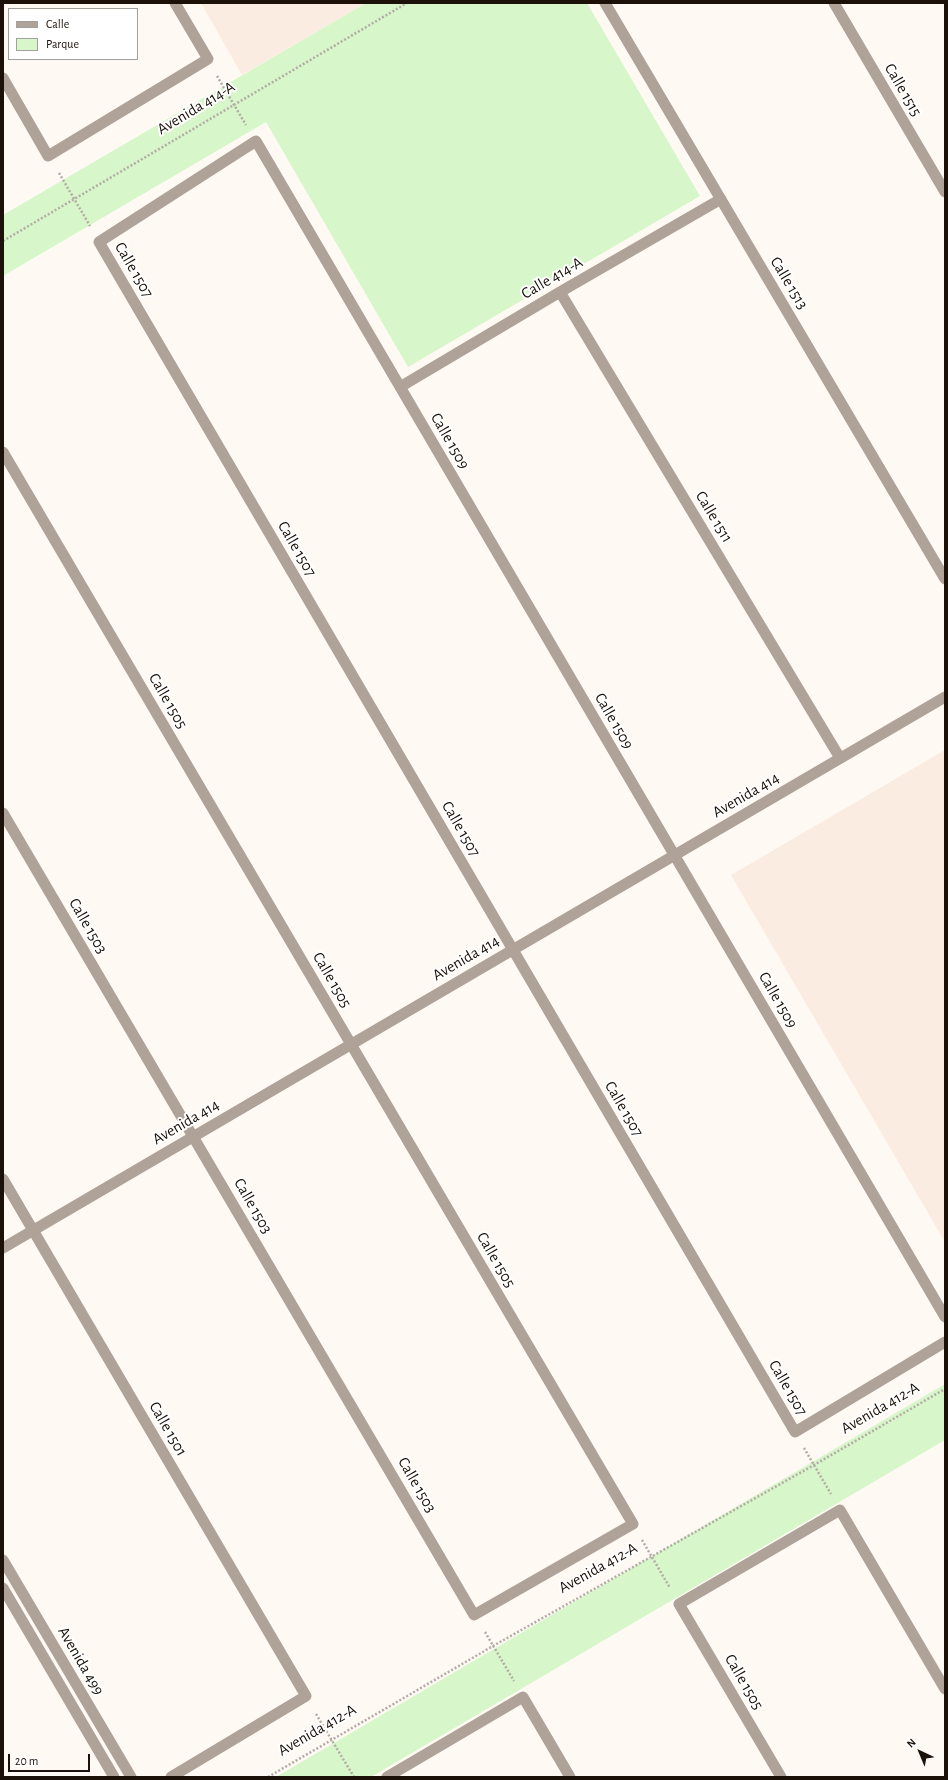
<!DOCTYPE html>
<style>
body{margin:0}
#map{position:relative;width:948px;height:1780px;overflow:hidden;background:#fff9f4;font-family:"Alegreya Sans",sans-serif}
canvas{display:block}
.frame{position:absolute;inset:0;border:4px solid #1b1108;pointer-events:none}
.legend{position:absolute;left:8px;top:8px;width:130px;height:52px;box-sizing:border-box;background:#fff;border:1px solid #a4a09c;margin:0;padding:5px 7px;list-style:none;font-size:12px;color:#1b1108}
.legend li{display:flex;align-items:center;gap:8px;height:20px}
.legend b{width:20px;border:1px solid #a4a09c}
.north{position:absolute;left:900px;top:1732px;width:40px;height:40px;-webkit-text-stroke:3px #fff;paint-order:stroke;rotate:316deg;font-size:11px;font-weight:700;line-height:16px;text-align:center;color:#1b1108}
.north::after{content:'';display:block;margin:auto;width:14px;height:18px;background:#1b1108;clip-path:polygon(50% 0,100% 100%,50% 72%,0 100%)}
.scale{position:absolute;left:8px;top:1754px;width:82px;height:18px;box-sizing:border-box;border:2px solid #1b1108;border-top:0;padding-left:5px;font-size:12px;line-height:14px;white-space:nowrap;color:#1b1108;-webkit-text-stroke:3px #fff;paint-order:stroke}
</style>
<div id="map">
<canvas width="948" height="1780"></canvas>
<div class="frame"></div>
<ul class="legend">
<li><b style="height:5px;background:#afa298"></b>Calle</li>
<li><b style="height:11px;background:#d7f6ca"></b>Parque</li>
</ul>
<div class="north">N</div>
<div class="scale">20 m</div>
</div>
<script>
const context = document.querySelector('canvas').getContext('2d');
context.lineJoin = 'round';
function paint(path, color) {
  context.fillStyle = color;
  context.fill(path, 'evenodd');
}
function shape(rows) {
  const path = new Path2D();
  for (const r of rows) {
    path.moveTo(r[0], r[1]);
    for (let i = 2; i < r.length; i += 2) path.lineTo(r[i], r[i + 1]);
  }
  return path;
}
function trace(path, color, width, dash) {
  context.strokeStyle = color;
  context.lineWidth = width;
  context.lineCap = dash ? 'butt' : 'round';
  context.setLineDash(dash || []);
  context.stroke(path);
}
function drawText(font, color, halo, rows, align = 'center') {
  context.font = font + ' "Alegreya Sans",sans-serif';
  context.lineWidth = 4;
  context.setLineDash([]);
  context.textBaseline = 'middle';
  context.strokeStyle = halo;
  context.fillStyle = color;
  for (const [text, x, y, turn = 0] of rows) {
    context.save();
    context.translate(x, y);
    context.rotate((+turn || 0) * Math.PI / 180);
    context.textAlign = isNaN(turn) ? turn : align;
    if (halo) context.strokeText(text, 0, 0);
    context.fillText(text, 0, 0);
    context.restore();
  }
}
const built = shape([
 [201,3,366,3,242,75],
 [945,750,945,1242,731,875]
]);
const green = shape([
 [366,3,587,3,700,196,408,367,266,122,3,276,3,215],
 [945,1384,945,1440,371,1777,276,1777]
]);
const path = shape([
 [217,76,246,125],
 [59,173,90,226],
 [3,241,407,3],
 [804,1448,831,1494],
 [642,1540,670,1588],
 [485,1632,514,1681],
 [316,1714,354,1777],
 [268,1777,493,1646,814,1465,945,1389]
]);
const service = shape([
 [3,1588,114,1777]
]);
const minor = shape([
 [605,3,945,579],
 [834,3,945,192],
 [3,78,48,156,208,59,175,3],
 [560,292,840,758],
 [400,387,560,292,721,199],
 [3,452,633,1524,474,1615,3,813],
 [3,1179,306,1696,171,1777],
 [945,1317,256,141,99,242,795,1432,945,1342],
 [387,1777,523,1697,570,1777],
 [781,1777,679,1604,840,1510,945,1689]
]);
const tertiary = shape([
 [3,1248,945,697],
 [3,1560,131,1777]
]);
const streetNames = [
 ["Calle 1515",903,90,60],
 ["Avenida 414-A",196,108,-31],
 ["Calle 1507",134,270,60],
 ["Calle 414-A",552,278,-30],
 ["Calle 1513",789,283,59],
 ["Calle 1509",450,441,60],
 ["Calle 1511",714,517,59],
 ["Calle 1507",297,549,60],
 ["Calle 1505",168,701,60],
 ["Calle 1509",614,721,60],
 ["Avenida 414",746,795,-30],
 ["Calle 1507",461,829,60],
 ["Calle 1503",88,926,60],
 ["Avenida 414",466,958,-30],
 ["Calle 1505",332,980,60],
 ["Calle 1509",778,1000,60],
 ["Calle 1507",624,1109,60],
 ["Avenida 414",186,1122,-30],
 ["Calle 1503",253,1206,60],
 ["Calle 1505",496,1260,60],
 ["Calle 1507",788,1388,60],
 ["Avenida 412-A",880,1408,-30],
 ["Calle 1501",168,1429,60],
 ["Calle 1503",417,1485,60],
 ["Avenida 412-A",598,1568,-29],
 ["Avenida 499",81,1661,60],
 ["Calle 1505",744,1682,60],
 ["Avenida 412-A",317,1730,-30]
];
paint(built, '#faece0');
paint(green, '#d7f6ca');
trace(path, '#b3aca5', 2.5, [2, 2]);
trace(service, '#afa298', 11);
trace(minor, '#afa298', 11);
trace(tertiary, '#afa298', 11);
drawText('16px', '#1b1108', '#fff', streetNames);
</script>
